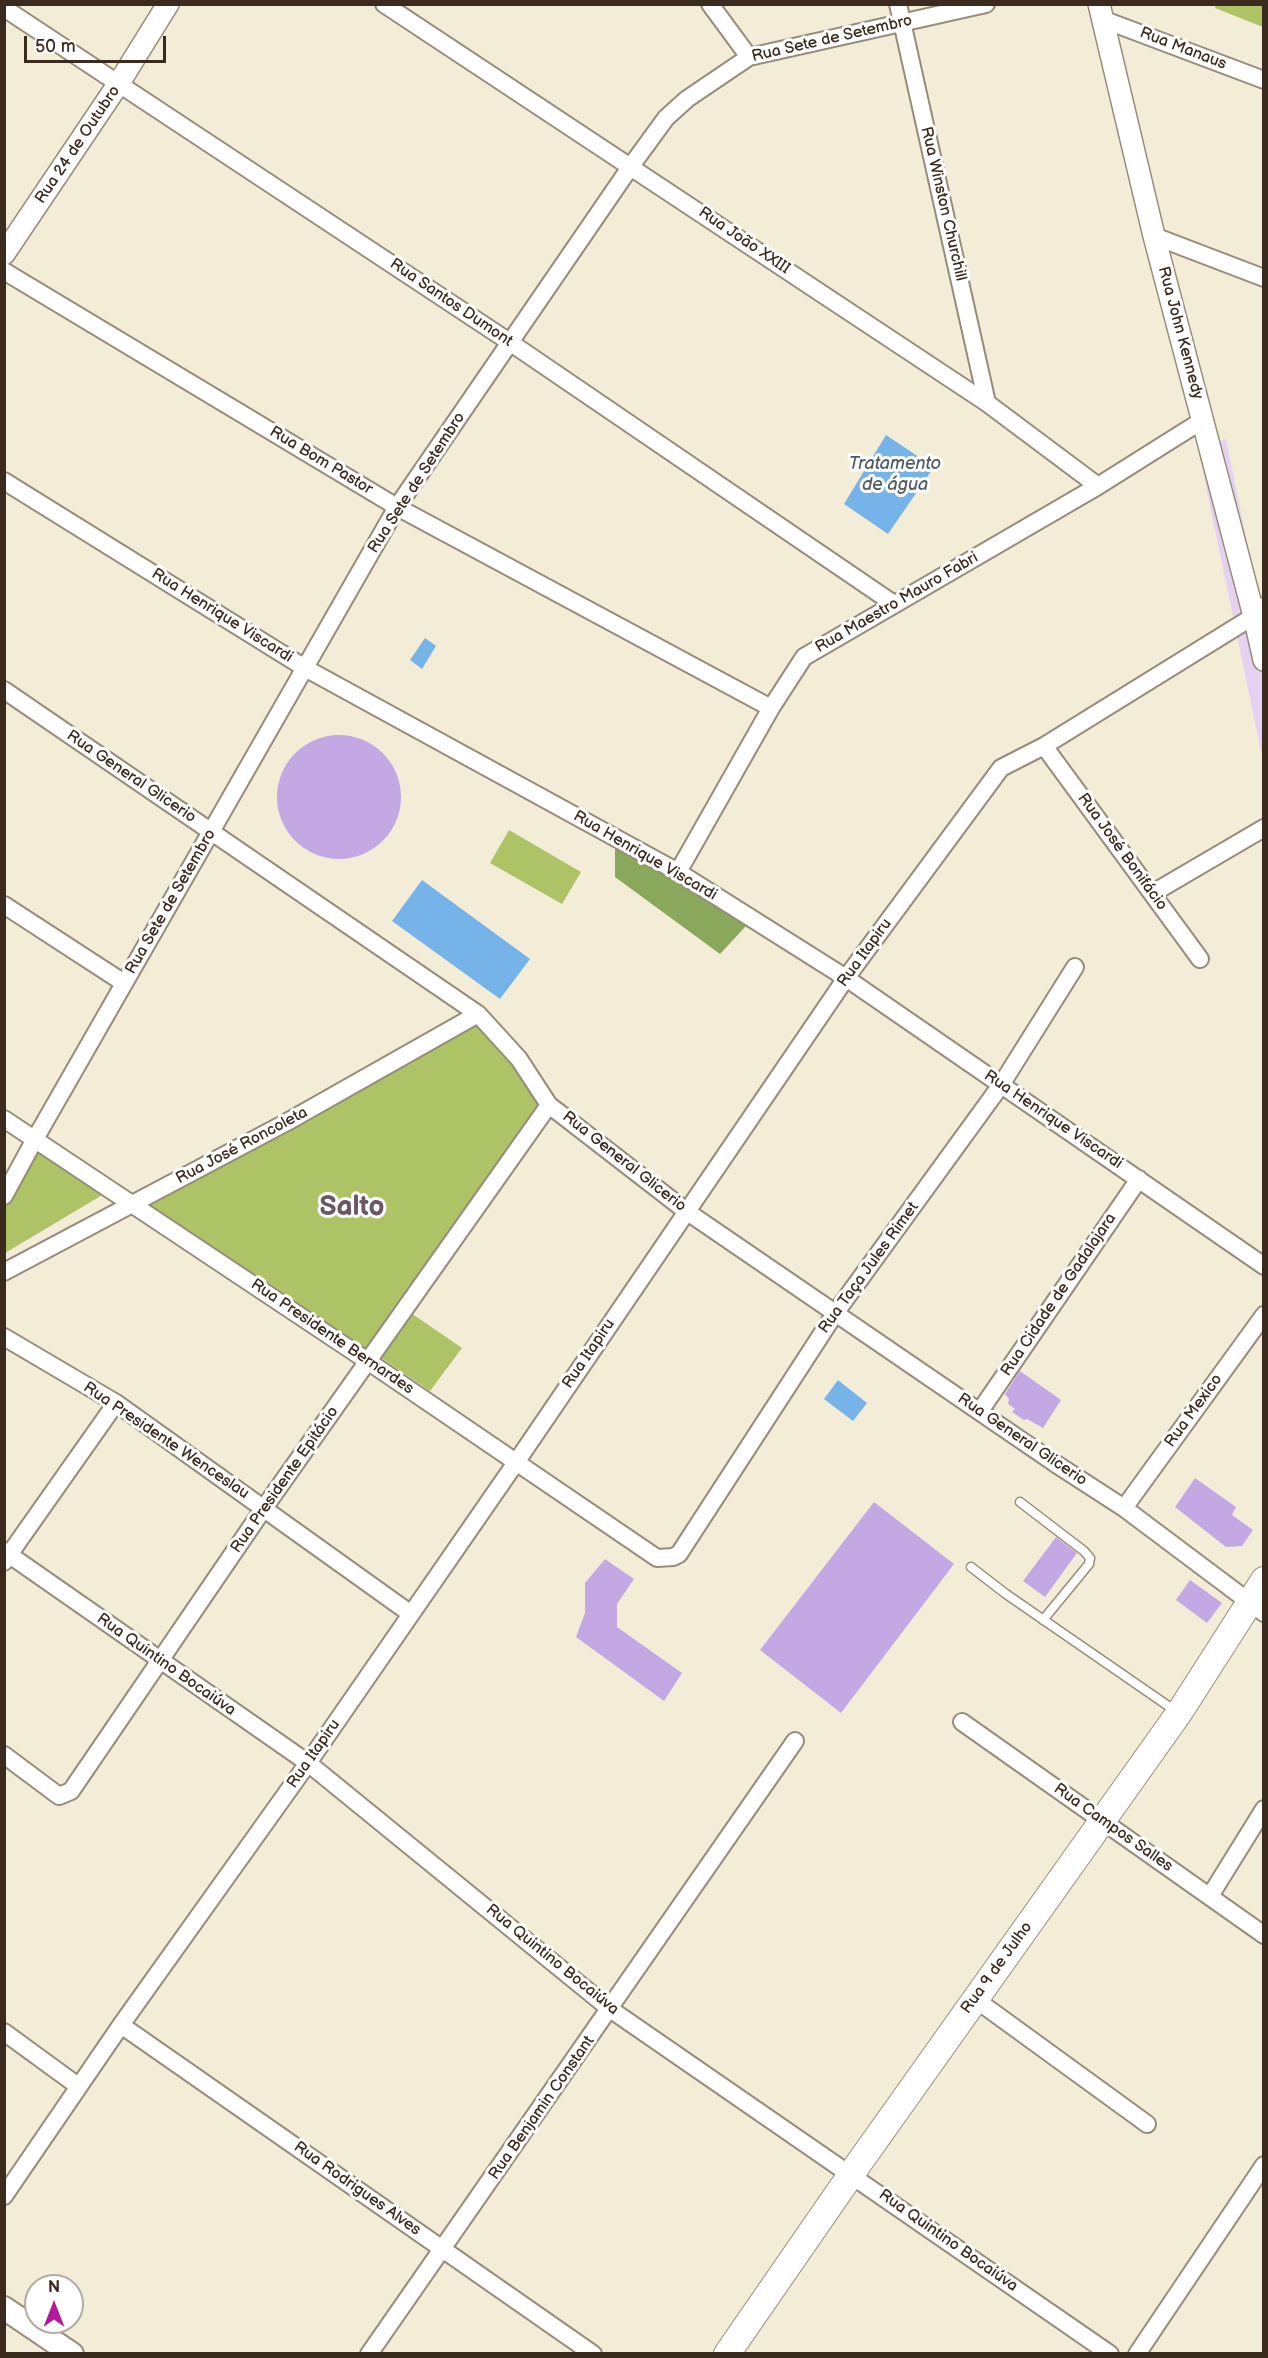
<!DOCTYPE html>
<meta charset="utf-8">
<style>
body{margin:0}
#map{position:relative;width:1268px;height:2358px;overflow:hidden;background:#f3edd8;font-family:"Balsamiq Sans",sans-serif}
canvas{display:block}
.frame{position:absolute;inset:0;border:6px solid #3b2a1e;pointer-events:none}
.north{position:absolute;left:24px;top:2274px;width:60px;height:60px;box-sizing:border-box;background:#fff;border:2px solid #b1aaa5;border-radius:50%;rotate:0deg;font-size:16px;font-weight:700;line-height:24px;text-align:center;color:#3b2a1e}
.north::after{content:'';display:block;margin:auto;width:21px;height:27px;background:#b5179e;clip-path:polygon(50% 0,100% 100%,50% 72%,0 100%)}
.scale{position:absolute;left:24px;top:36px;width:142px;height:27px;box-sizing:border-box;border:3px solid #3b2a1e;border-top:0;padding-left:8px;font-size:18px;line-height:21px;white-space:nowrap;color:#3b2a1e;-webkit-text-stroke:4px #fff;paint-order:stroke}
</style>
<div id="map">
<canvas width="1268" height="2358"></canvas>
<div class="frame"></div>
<div class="north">N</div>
<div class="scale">50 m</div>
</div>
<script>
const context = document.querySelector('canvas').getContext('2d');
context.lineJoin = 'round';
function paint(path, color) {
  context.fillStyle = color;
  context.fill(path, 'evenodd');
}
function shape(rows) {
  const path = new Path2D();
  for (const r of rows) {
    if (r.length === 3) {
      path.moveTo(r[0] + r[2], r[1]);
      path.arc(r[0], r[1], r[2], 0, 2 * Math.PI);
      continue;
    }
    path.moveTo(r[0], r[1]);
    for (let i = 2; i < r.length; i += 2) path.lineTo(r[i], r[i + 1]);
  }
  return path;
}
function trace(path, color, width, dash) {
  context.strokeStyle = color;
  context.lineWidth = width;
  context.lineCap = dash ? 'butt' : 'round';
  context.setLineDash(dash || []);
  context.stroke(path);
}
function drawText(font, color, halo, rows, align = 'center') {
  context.font = font + ' "Balsamiq Sans",sans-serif';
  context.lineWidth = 6;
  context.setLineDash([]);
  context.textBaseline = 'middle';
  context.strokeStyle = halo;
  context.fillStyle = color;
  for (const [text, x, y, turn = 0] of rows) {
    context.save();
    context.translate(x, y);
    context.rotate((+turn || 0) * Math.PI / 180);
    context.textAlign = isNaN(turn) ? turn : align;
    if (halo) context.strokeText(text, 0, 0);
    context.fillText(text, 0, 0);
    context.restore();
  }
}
const built = shape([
 [1226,439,1263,622,1263,761,1198,448]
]);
const green = shape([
 [1216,5,1263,5,1263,27,1215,8],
 [509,830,581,872,562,904,490,863],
 [480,1018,548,1106,369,1358,137,1206],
 [37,1148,104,1194,5,1253,5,1208],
 [411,1313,462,1348,430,1391,380,1357]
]);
const forest = shape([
 [615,846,686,883,746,926,720,954,615,877]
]);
const water = shape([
 [886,435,934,467,888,534,844,504],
 [425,638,436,646,422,669,410,660],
 [422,880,530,959,500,999,392,921],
 [838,1380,867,1403,853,1421,824,1399]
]);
const building = shape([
 [339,797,62],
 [1020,1371,1061,1400,1043,1428,1027,1419,1024,1420,1012,1412,1015,1409,1008,1404,1009,1399,1005,1394],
 [1195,1478,1236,1507,1232,1515,1253,1530,1242,1546,1226,1547,1175,1507],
 [874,1502,954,1564,841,1713,760,1650],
 [1056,1537,1077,1553,1045,1597,1023,1581],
 [605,1559,634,1579,617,1604,617,1627,682,1673,664,1701,576,1637,585,1613,585,1583],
 [1190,1580,1222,1603,1207,1623,1176,1600]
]);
const service = shape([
 [1020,1502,1084,1551,1090,1558,1089,1564,1043,1620],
 [971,1567,1006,1594,1177,1712]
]);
const minor = shape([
 [384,4,987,403,1098,486],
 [710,4,749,57],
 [898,4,987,403],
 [4,8,511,343,894,604],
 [1102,19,1264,80],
 [1154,236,1264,278],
 [4,271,397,507,771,708],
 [4,481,305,668,678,872,846,978,1264,1266],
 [4,690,478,1014,519,1059,549,1105,686,1211,1056,1464,1124,1508,1264,1613],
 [1044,746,1200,959],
 [678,872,771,708,804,657,1098,486,1203,420],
 [1153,893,1264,828],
 [4,905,124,983],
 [4,1119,369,1362,657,1558,673,1557,679,1554,836,1312,1001,1085,1075,967],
 [4,1196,35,1139,397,507,631,166,666,118,687,99,749,57,986,4],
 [4,1272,287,1122,478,1014],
 [4,1337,116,1403,411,1614],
 [980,1411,1139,1179],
 [1124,1508,1264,1315],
 [4,1551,308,1763,610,2009,1110,2354],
 [4,1562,116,1403],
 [962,1722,1264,1935],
 [4,1755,59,1796,71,1791,264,1508,549,1105],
 [1210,1896,1264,1809],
 [975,1999,1147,2124],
 [121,2025,593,2354],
 [4,2032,78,2086],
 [4,2196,121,2025,308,1763,517,1461,846,978,1001,768,1044,746,1254,616,1264,606],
 [369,2354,795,1741],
 [1137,2354,1264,2165]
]);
const tertiary = shape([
 [1099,4,1154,236,1254,616,1264,660],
 [4,254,119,83,168,4]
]);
const secondary = shape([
 [4,2308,72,2354]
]);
const primary = shape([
 [727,2354,859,2163,1179,1713,1264,1580]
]);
const streetNames = [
 ["Rua Sete de Setembro",832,39,-13],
 ["Rua Manaus",1183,49,21],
 ["Rua 24 de Outubro",78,145,-56],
 ["Rua Winston Churchill",943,204,77],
 ["Rua João XXIII",744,241,34],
 ["Rua Santos Dumont",451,303,34],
 ["Rua John Kennedy",1180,333,75],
 ["Rua Bom Pastor",321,461,31],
 ["Rua Sete de Setembro",417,483,-57],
 ["Rua Maestro Mauro Fabri",897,603,-30],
 ["Rua Henrique Viscardi",222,616,32],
 ["Rua General Glicerio",131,777,34],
 ["Rua José Bonifácio",1122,852,54],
 ["Rua Henrique Viscardi",645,856,30],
 ["Rua Sete de Setembro",171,902,-60],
 ["Rua Itapiru",865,953,-54],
 ["Rua Henrique Viscardi",1053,1120,34],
 ["Rua José Roncoleta",242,1146,-28],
 ["Rua General Glicerio",624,1162,38],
 ["Rua Taça Jules Rimet",869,1268,-54],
 ["Rua Cidade de Gadalajara",1059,1295,-56],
 ["Rua Presidente Bernardes",332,1337,34],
 ["Rua Itapiru",589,1354,-56],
 ["Rua Mexico",1194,1411,-54],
 ["Rua General Glicerio",1022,1440,34],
 ["Rua Presidente Wenceslau",166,1441,34],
 ["Rua Presidente Epitácio",285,1480,-55],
 ["Rua Quintino Bocaiúva",166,1665,35],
 ["Rua Itapiru",314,1754,-55],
 ["Rua Campos Salles",1113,1828,35],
 ["Rua Quintino Bocaiúva",552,1960,39],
 ["Rua 9 de Julho",997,1968,-54],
 ["Rua Benjamin Constant",542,2108,-55],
 ["Rua Rodrigues Alves",357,2189,35],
 ["Rua Quintino Bocaiúva",948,2241,35]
];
const waterNames = [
 ["Tratamento",895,464],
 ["de água",895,485]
];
const townNames = [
 ["Salto",352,1208]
];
paint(built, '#e6d2f0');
paint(green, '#aec266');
paint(forest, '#8aa85b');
paint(water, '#76b3e8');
paint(building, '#c4a8e4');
trace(service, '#978c7b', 11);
trace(minor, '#978c7b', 20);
trace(tertiary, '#978c7b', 24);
trace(secondary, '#978c7b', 26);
trace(primary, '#978c7b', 28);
trace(service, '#fff', 8);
trace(minor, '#fff', 16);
trace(tertiary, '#fff', 21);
trace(secondary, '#fff', 22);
trace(primary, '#fff', 26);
drawText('16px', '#3b2a1e', '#fff', streetNames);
drawText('italic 18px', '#505a65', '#fff', waterNames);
drawText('bold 28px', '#6b5663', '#fff', townNames);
</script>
